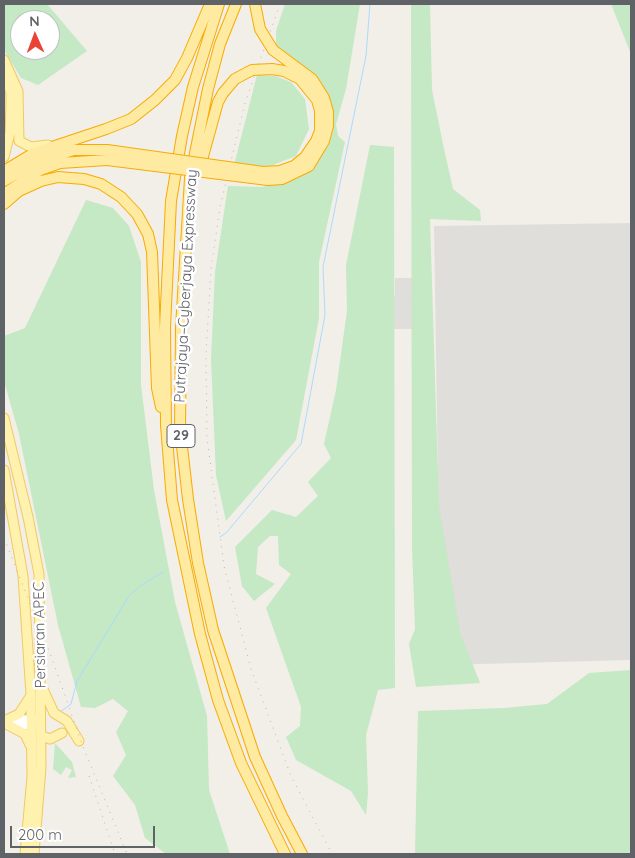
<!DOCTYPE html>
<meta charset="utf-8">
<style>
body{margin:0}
#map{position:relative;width:635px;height:858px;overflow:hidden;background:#f1efe8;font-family:Quicksand,sans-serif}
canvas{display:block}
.frame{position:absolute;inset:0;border:5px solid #5f6368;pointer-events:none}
.north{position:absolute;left:10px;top:10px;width:50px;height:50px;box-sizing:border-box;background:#fff;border:1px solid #bfc1c3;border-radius:50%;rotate:358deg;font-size:14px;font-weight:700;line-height:20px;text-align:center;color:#5f6368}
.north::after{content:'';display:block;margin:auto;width:18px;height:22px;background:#ea4335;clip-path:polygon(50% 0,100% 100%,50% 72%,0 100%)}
.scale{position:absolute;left:10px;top:826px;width:145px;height:22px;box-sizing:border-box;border:2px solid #5f6368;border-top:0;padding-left:6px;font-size:15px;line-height:18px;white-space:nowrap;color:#5f6368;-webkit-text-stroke:4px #fff;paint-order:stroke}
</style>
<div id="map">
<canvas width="635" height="858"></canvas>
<div class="frame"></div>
<div class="north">N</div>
<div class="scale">200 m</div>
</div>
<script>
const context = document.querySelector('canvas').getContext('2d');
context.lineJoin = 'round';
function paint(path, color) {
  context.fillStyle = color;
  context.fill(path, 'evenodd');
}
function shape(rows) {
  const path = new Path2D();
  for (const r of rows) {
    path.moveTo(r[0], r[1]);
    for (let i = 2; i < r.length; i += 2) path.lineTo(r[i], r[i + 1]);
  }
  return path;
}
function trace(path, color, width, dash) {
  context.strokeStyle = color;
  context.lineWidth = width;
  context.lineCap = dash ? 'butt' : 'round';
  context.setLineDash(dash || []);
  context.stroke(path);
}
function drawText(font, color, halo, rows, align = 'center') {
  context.font = font + ' Quicksand,sans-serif';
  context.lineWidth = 5;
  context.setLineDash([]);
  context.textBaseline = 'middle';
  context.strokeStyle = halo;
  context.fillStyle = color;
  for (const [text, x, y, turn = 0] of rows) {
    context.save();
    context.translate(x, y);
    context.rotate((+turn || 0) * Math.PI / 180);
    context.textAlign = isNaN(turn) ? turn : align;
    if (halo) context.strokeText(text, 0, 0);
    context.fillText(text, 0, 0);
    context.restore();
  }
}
const industrial = shape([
 [631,223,631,660,441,665,434,226],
 [395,278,413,278,413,329,390,329,390,296,395,295]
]);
const green = shape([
 [4,4,47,4,87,51,38,85,21,78,4,50],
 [20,20,50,20,50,50,20,50],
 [285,4,360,4,346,89,336,124,338,136,345,142,319,262,319,318,296,440,226,521,216,475,211,359,215,272,228,186,262,187,290,180,331,118,276,47,276,31],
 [411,4,430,4,432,90,443,144,453,189,480,210,481,221,430,219,439,506,460,632,480,683,416,687,409,644,415,629,412,546],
 [611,4,631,4,631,54],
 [257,75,275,76,291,82,305,99,309,129,296,156,268,167,234,165],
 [370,145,394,147,395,688,378,690,366,735,368,793,366,815,351,791,296,760,286,737,300,726,301,707,266,608,291,574,279,565,278,536,270,536,258,547,256,574,275,584,254,601,242,586,235,547,272,510,296,517,318,496,308,482,331,458,324,444,336,390,347,311,346,265],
 [86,200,113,208,129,226,141,262,141,385,154,490,175,602,207,716,209,790,230,854,166,854,145,838,135,805,113,776,126,755,116,732,128,711,113,699,95,708,81,707,58,625,19,434,4,381,4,336,25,328],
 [631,670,631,854,415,854,418,711,504,708,547,704,589,673],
 [55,743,72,762,76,777,68,778,72,770,66,767,61,775,53,769]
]);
const stream = shape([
 [220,537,226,533,301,444,325,315,323,267,366,56,370,4],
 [60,712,71,704,77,681,129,596,140,586,163,572]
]);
const secondary = shape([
 [8,720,32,719],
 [9,725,32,725]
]);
const primary = shape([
 [4,60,18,91,19,141,31,147,48,145],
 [4,74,11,92,11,105,10,133,4,157],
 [4,418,28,517,39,574,41,767,34,854],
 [4,470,23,576,31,695,32,777,25,854],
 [43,689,54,713,67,721,79,741],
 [6,720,19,714,30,697],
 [8,725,25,734,30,745],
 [42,736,50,739,62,733]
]);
const trunk = shape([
 [219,4,193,87,182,136,171,201,165,327,166,425,172,500,200,634,218,700,241,763,285,854],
 [236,4,220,44,208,89,190,178,181,328,180,429,188,499,198,563,213,630,255,757,282,816,302,854],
 [4,171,34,153,106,129,131,119,155,100,175,80,187,58,210,4],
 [199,171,218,102,223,93],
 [4,181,38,161,74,150,107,150],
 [4,194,40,170,60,163,107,160],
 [4,204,19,191,41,181,58,177,84,179,101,184,121,197,137,214,148,234,152,252,157,388,161,407]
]);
const rail = shape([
 [280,4,245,103,220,207,211,270,206,354,207,438,224,566,251,669,291,776,332,854],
 [4,538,50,653,82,744,127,854],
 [89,776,115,854]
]);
const trunkBridge = shape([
 [107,150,263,172,280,171,294,166,305,157,316,141,320,131,320,111,317,100,300,79,284,71,272,69,252,70,235,79,223,93],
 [107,160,268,180,282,179,309,166,324,141,328,126,328,112,324,98,312,79,273,50,260,29,255,4]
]);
const shields = [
 [181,436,28]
];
const shieldNames = [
 ["29",181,436]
];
const streetNames = [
 ["Putrajaya–Cyberjaya Expressway",186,286,-87],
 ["Persiaran APEC",40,635,-91]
];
paint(industrial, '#e0deda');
paint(green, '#c5e8c5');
trace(stream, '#aadaff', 1);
trace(secondary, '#b6babf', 10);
trace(primary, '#f2c960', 11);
trace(trunk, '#f9ab00', 12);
trace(secondary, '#fff', 8);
trace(primary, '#fff2af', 9);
trace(trunk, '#feeaa1', 10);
trace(rail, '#b6b7b8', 1, [1, 6]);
trace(trunkBridge, '#f9ab00', 12, []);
trace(trunkBridge, '#feeaa1', 10);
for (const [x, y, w] of shields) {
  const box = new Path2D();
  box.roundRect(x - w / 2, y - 11.5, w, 23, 4);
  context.fillStyle = '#fff';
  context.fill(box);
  trace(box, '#5f6368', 1);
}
drawText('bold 14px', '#5f6368', null, shieldNames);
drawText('15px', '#5f6368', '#fff', streetNames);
</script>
